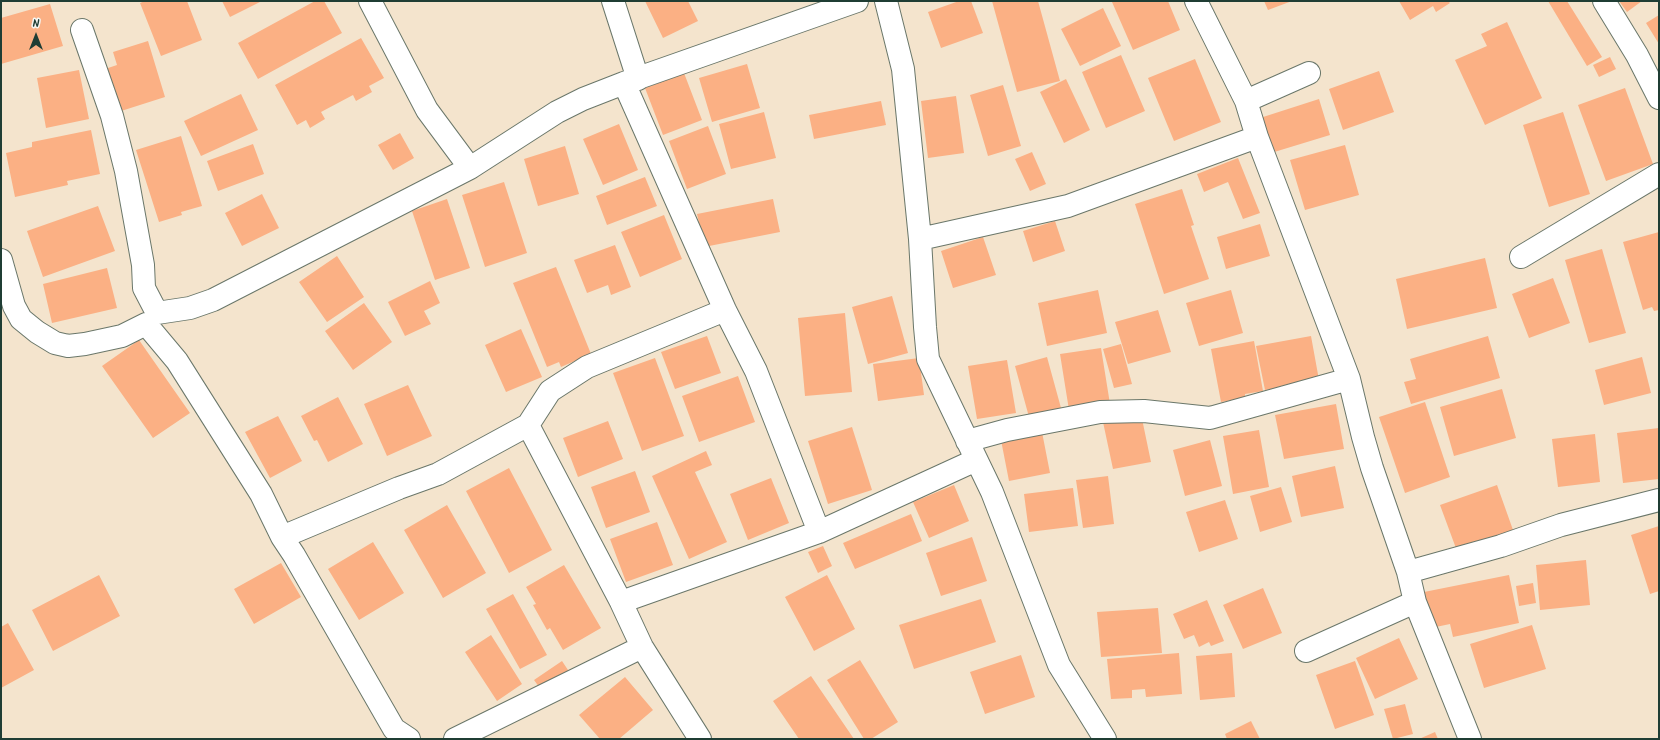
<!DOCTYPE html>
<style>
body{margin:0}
#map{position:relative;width:1660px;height:740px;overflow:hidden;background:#f4e4cd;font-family:Kalam,sans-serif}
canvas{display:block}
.frame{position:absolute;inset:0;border:2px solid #1f3d34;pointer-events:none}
.north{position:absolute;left:16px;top:16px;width:40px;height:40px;-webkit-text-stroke:3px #f6f6f2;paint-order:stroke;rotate:0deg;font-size:11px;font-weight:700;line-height:16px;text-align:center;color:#1f3d34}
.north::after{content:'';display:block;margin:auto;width:14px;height:18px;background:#1f3d34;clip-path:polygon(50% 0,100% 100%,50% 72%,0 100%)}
</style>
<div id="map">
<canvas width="1660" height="740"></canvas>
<div class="frame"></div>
<div class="north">N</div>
</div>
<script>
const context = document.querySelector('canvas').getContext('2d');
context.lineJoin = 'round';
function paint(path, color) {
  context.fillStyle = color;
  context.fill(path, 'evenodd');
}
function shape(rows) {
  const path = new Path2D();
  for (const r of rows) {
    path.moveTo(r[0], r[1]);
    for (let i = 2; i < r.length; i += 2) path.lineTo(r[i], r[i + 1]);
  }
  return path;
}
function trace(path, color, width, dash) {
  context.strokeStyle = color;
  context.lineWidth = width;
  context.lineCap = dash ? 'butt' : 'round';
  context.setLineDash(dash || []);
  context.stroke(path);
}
const building = shape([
 [145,1,187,1,202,40,161,56,140,3],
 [222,1,262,1,230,17],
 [315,1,324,1,342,33,258,79,238,43],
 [645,1,688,1,698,21,663,38],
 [959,1,971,1,983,33,941,48,928,12],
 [992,1,1038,1,1060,81,1017,92],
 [1114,1,1168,1,1180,30,1133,50,1112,2],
 [1264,1,1292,1,1268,10],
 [1399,1,1448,1,1450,3,1436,12,1433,6,1410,20],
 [1548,1,1567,1,1602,57,1587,66],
 [1619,1,1642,1,1627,12],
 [50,4,63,46,1,64,1,18],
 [1103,8,1121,46,1080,66,1061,29],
 [1659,15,1659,44,1646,23],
 [1507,22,1542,98,1485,125,1455,60,1487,46,1481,34],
 [361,38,384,78,369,86,372,92,356,101,353,95,321,112,325,119,310,128,306,120,297,125,275,85],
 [148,41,165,97,118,112,105,69,117,65,113,52],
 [1121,55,1145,111,1106,128,1082,72],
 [1610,57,1616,69,1599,77,1593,65],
 [1195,59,1221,122,1174,141,1148,78],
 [747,64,760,108,712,122,699,78],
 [79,70,89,119,46,128,37,78],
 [1379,71,1394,112,1343,130,1329,89],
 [684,73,702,120,663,135,645,88],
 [1066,79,1090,130,1064,143,1040,92],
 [1003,85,1021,146,988,156,970,95],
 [1625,88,1653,164,1606,181,1578,105],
 [241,94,258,130,201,156,184,121],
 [956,96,964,153,928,158,921,101],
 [1319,99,1330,135,1271,153,1260,118],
 [881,101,886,125,814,139,809,115],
 [764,112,776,158,731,169,719,124],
 [1563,112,1590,194,1549,207,1523,125],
 [619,124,638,170,603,185,583,139],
 [708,126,726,174,687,189,669,141],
 [91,130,100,174,67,181,68,185,15,197,6,153,32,147,32,142],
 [400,133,414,158,393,170,378,145],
 [181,136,202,206,181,212,182,215,159,222,136,150],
 [253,144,264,174,218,191,207,161],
 [1345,145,1359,195,1305,210,1290,160],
 [565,146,579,194,538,206,524,159],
 [1032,152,1046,184,1030,191,1015,159],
 [1238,158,1260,213,1243,219,1228,182,1204,192,1197,174],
 [645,177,657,206,607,225,596,196],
 [504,182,527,253,485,267,462,195],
 [1182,189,1194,225,1191,226,1209,279,1164,294,1135,204],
 [262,194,279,228,242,246,225,213],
 [447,199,470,268,435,280,412,211],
 [773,199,780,232,704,247,697,214],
 [98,206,115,251,43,277,27,231],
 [664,215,682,259,640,277,621,232],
 [1055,221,1065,251,1033,262,1023,231],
 [1260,224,1270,256,1226,269,1217,237],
 [1659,232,1659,310,1654,311,1652,307,1643,310,1623,242],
 [983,237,996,275,953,288,941,251],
 [615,245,631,287,611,295,608,285,587,293,574,260],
 [1602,249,1626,333,1589,343,1565,260],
 [337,256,364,297,327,322,299,282],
 [1485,258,1497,308,1407,329,1396,279],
 [556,267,591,354,561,367,559,362,547,367,513,283],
 [107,268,117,308,52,323,43,284],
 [1553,278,1570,323,1529,338,1512,294],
 [430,281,440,303,424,311,431,324,405,336,388,302],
 [1098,290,1107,333,1047,346,1038,303],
 [1231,290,1243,333,1199,346,1186,303],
 [892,296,908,353,868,364,852,307],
 [364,303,392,342,353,370,325,331],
 [1158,310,1171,352,1128,364,1115,322],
 [845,313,852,392,805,396,798,318],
 [521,329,542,377,506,392,485,345],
 [707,336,721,373,675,389,661,352],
 [1311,336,1319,380,1265,390,1256,346],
 [1488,336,1500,378,1411,404,1404,382,1416,379,1410,359],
 [139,340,190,413,153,438,102,366],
 [1254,341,1263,391,1245,394,1245,398,1221,402,1211,349],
 [1121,344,1132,384,1114,388,1103,349],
 [1101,348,1110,404,1069,410,1060,354],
 [1047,357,1061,408,1029,417,1015,366],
 [1642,357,1651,393,1604,405,1595,370],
 [655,358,684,436,642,451,613,373],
 [919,358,924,395,878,401,873,364],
 [1007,360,1016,413,977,419,968,366],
 [738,376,755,422,699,442,682,396],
 [408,385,432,436,387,456,364,404],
 [1502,389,1516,438,1454,456,1440,407],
 [338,397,363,444,328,462,317,440,314,441,301,416],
 [1425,402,1450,477,1405,493,1379,417],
 [1336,404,1344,449,1284,459,1275,415],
 [1141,414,1151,462,1113,469,1103,422],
 [278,416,302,461,270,478,245,432],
 [608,421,623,459,578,477,563,438],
 [852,427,872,490,828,504,808,441],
 [1041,427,1050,473,1009,481,1000,435],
 [1659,428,1659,479,1623,483,1617,433],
 [1259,430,1269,487,1233,494,1223,436],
 [1595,434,1600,482,1558,487,1552,439],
 [1210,440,1222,486,1185,496,1173,450],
 [706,451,712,465,695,472,727,542,689,559,652,476],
 [1335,466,1344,508,1301,517,1292,476],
 [509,468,552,550,509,573,466,491],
 [635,471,650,512,606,528,591,487],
 [1108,476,1114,524,1083,528,1076,480],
 [771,478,789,523,748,540,730,494],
 [954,485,969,521,929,538,913,502],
 [1497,485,1513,530,1457,551,1440,505],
 [1281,487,1292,522,1260,532,1250,496],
 [1073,488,1078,526,1029,532,1024,494],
 [1225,500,1238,539,1199,552,1186,512],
 [447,505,486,573,443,598,404,530],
 [911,514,922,541,855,569,843,543],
 [657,522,673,565,626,582,610,539],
 [1659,526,1659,591,1650,594,1631,535],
 [972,537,987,581,941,596,926,553],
 [373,542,404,593,359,620,328,569],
 [823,546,832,566,818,573,808,552],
 [1586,560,1590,605,1540,610,1536,565],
 [281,563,301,597,254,624,234,589],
 [564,565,601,628,563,650,550,628,547,630,533,605,536,604,526,587],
 [99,575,120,616,53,651,32,610],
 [827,575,855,629,814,651,785,597],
 [1509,575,1519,623,1453,637,1450,624,1431,628,1424,592],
 [1533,583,1536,603,1519,606,1516,586],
 [1263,588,1282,633,1243,649,1223,605],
 [513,594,547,655,520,669,486,609],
 [981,599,996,642,914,669,899,625],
 [1207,600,1224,641,1211,646,1209,642,1199,647,1194,635,1184,639,1173,614],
 [1158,608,1162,653,1101,657,1097,612],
 [8,623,34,670,1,688,1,627],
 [1532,625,1546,669,1484,688,1470,644],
 [491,635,522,684,497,701,465,652],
 [1399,638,1418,679,1375,699,1356,658],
 [1179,653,1182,694,1146,697,1145,689,1132,690,1132,698,1111,699,1107,659],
 [1232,653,1235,697,1200,700,1196,656],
 [1021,655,1035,697,985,714,970,672],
 [860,660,898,722,871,739,864,739,827,680],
 [562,661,570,673,542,691,534,680],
 [1355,661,1374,715,1335,729,1316,675],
 [811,676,854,739,799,739,773,701],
 [625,677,653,710,619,739,600,739,579,715],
 [1405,704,1413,734,1393,739,1384,709],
 [1251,721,1260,739,1227,739,1225,734],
 [1435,732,1438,739,1419,739]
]);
const minor = shape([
 [370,1,427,110,470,168],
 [613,1,638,79],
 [886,1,903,69,920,239,925,327,928,359,992,492,1059,665,1105,739],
 [1196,1,1246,101,1257,137,1349,379,1363,437,1372,468,1408,572,1415,602,1470,739],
 [1604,1,1637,55,1659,98],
 [82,30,112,116,126,171,143,265,144,288,157,313,190,308,213,300,470,168,557,112,583,99,624,83,857,1],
 [624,83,725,310,756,371,819,532],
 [1246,101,1309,73],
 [920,239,1068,206,1257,137],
 [1521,257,1659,174],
 [1,260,14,306,21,319,37,332,55,343,68,346,85,344,122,336,146,324,177,361,261,494,282,537,399,488,438,474,528,425,550,391,587,367,725,310],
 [528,425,621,602,642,647,700,739],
 [967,441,1007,430,1100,412,1144,411,1210,418,1349,379],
 [282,537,294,555,394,729,409,739],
 [1408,572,1501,546,1561,525,1659,500],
 [621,602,819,532,976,460],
 [1306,651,1415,602],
 [455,739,642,647]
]);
paint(building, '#fbb084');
trace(minor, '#6a776a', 24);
trace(minor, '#fff', 22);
</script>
